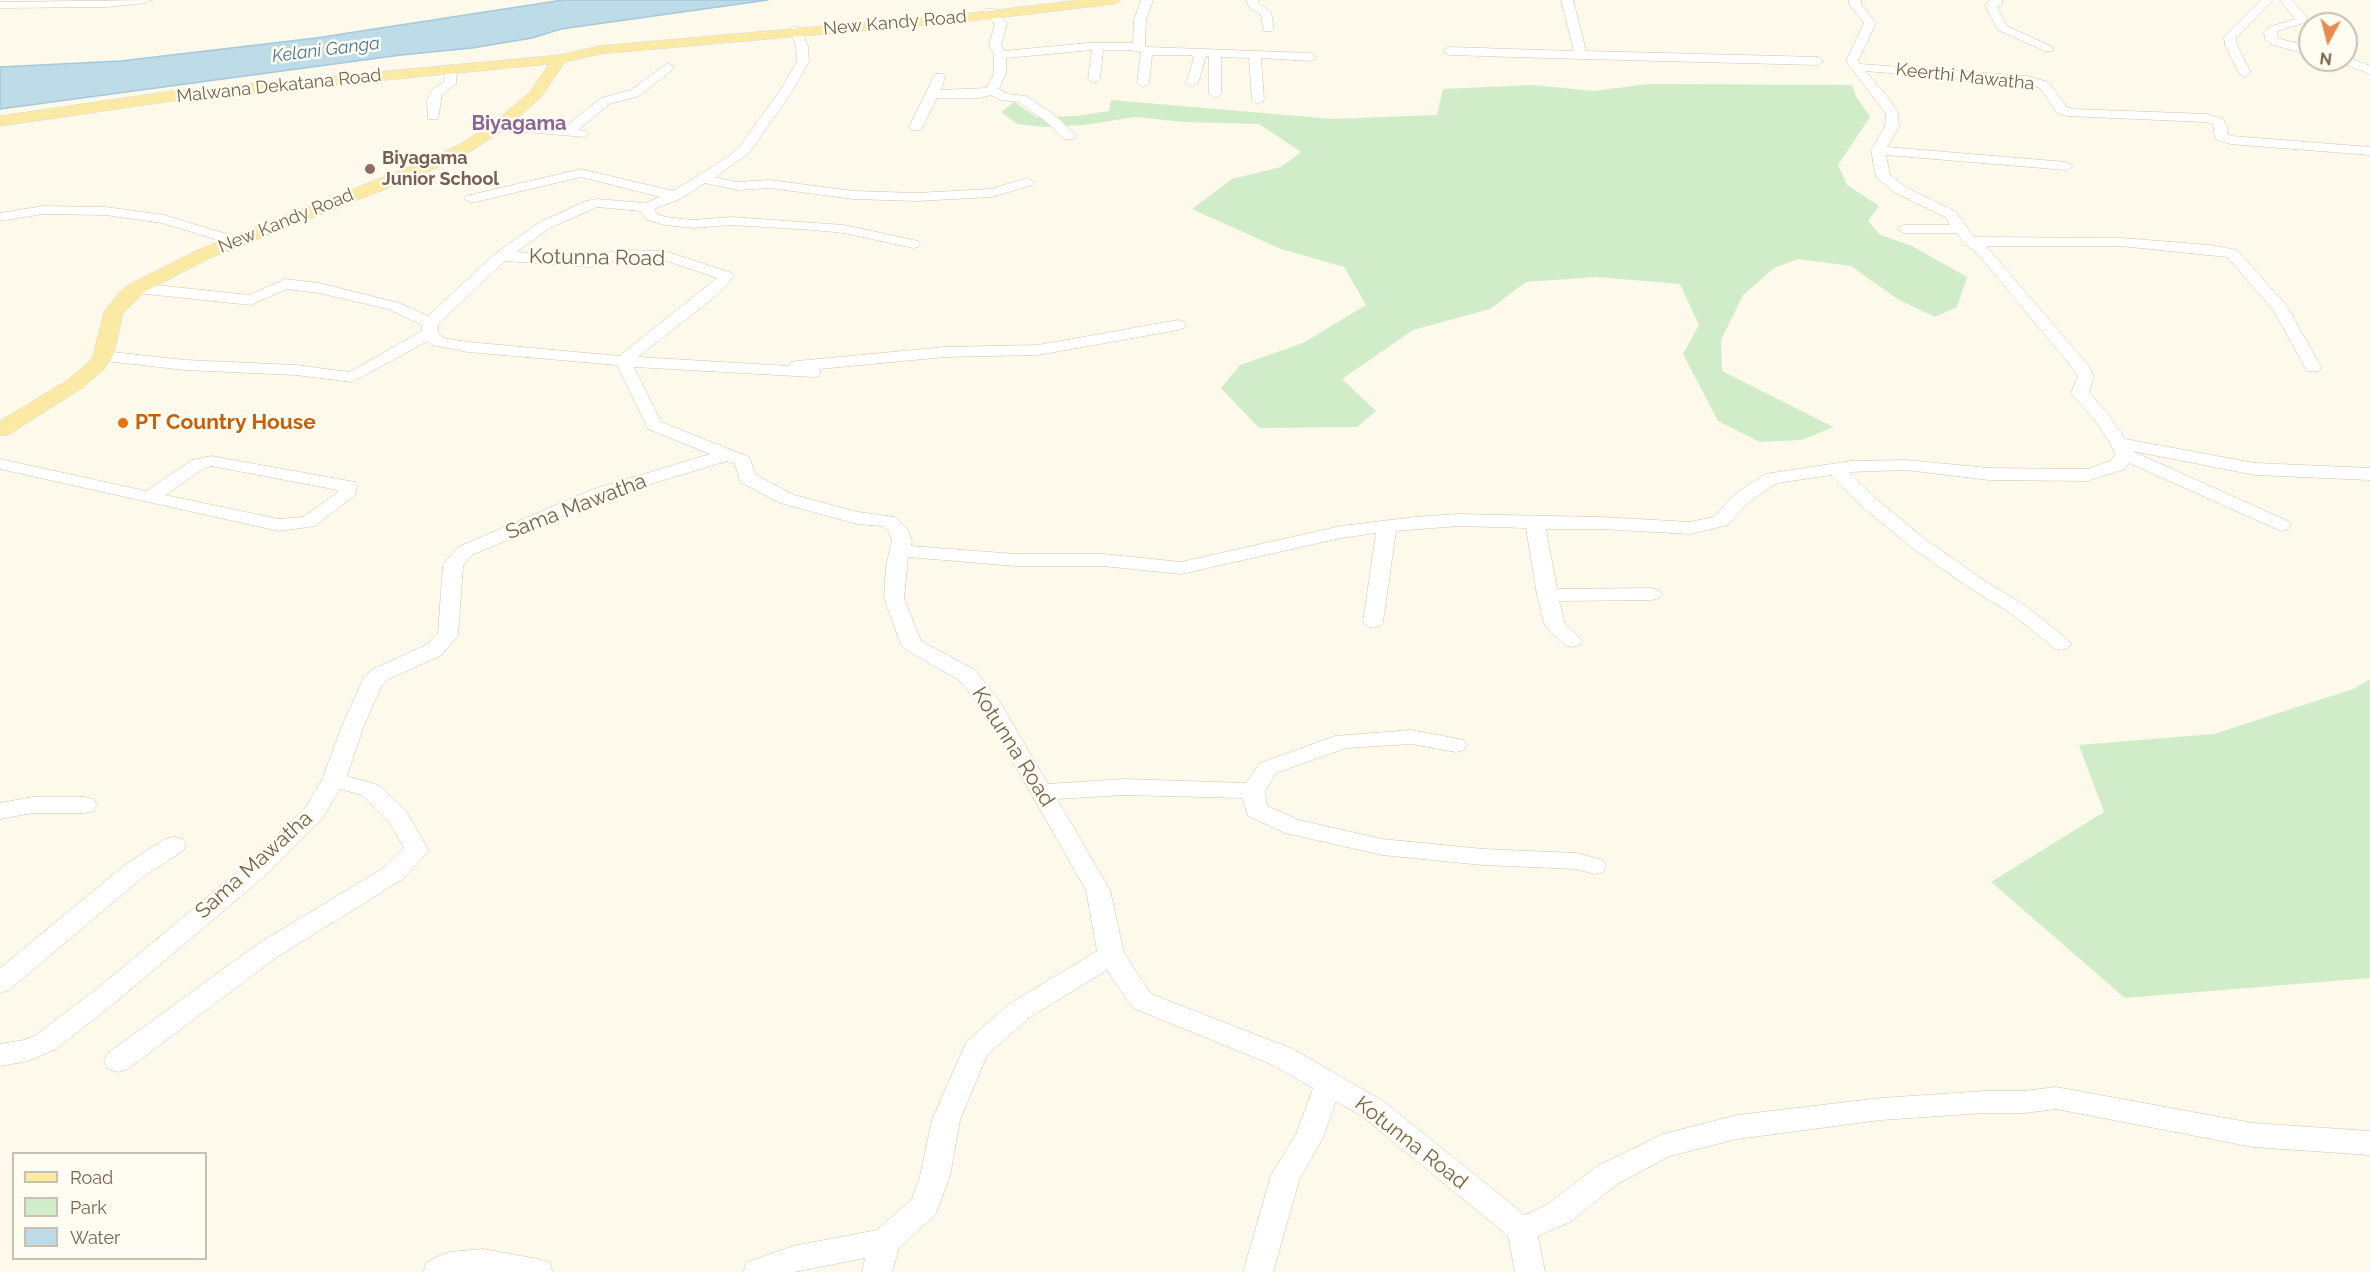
<!DOCTYPE html>
<html>
<head>
<meta charset="utf-8">
<style>
  body { margin:0 }
  #map { position:relative; width:2370px; height:1272px; overflow:hidden; background:#fdf9eb; font-family:Raleway,sans-serif }
  canvas { display:block }
  .legend { position:absolute; left:12px; top:1152px; width:195px; height:108px; box-sizing:border-box; background:#fffcf2; border:2px solid #cabfb0; margin:0; padding:8px 10px; list-style:none; font-size:18px; color:#7a644d }
  .legend li { display:flex; align-items:center; gap:12px; height:30px }
  .legend b { width:30px; border:2px solid #cabfb0 }
  .north { position:absolute; left:2298px; top:12px; width:60px; height:60px; box-sizing:border-box; background:#fffcf2; border:2px solid #cabfb0; border-radius:50%; rotate:187deg; font-size:16px; font-weight:700; line-height:24px; text-align:center; color:#7a644d }
  .north::after { content:''; display:block; margin:auto; width:21px; height:27px; background:#e88b50; clip-path:polygon(50% 0,100% 100%,50% 72%,0 100%) }
</style>
</head>
<body>
<div id="map">
<canvas width="2370" height="1272"></canvas>
<ul class="legend">
<li><b style="height:8px;background:#fbeaa4"></b>Road</li>
<li><b style="height:16px;background:#d1ecc8"></b>Park</li>
<li><b style="height:16px;background:#bedbe8"></b>Water</li>
</ul>
<div class="north">N</div>
</div>
<script>
const ctx = document.querySelector('canvas').getContext('2d');
ctx.lineJoin = 'round';
function paint(path, color) { ctx.fillStyle = color; ctx.fill(path, 'evenodd'); }
const toPath = rows => new Path2D(rows.map(r => 'M' + r).join(''));
function strokePath(path, color, width, dash) { ctx.strokeStyle = color; ctx.lineWidth = width; ctx.lineCap = dash ? 'butt' : 'round'; ctx.setLineDash(dash || []); ctx.stroke(path); }
function label(font, color, halo, rows, align = 'center') {
  ctx.font = font + ' Raleway,sans-serif'; ctx.lineWidth = 5; ctx.setLineDash([]); ctx.textBaseline = 'middle'; ctx.strokeStyle = halo; ctx.fillStyle = color; for (const [text, x, y, turn = 0] of rows) {
    ctx.save(); ctx.translate(x, y); ctx.rotate((+turn || 0) * Math.PI / 180); ctx.textAlign = isNaN(turn) ? turn : align; if (halo) ctx.strokeText(text, 0, 0); ctx.fillText(text, 0, 0); ctx.restore();
  }
}
const green = toPath([
  [1648,84,1852,85,1856,96,1870,117,1838,165,1847,185,1879,206,1868,221,1880,235,1912,246,1967,277,1957,307,1935,317,1899,300,1851,266,1798,259,1774,268,1743,295,1721,340,1722,371,1833,427,1802,440,1760,442,1718,421,1683,354,1699,325,1680,284,1596,277,1526,282,1490,309,1413,330,1342,379,1376,411,1357,427,1259,428,1221,388,1240,365,1303,343,1366,305,1344,267,1281,249,1192,209,1232,179,1281,167,1301,152,1259,124,1184,122,1136,117,1083,125,1044,127,1017,124,1001,112,1014,102,1037,117,1077,116,1109,111,1111,100,1333,119,1437,115,1443,89,1533,85,1594,91],
  [2370,679,2370,978,2125,998,1991,882,2104,812,2079,745,2214,734,2353,689]
]);
const water = toPath([
  [563,0,768,0,561,29,532,38,472,48,401,55,0,109,0,67,121,61,316,38,563,0]
]);
const minor = toPath([
  [152,0,146,3,107,7,0,8,0,2,152,0],
  [1141,0,1153,0,1146,20,1145,46,1148,47,1311,53,1317,57,1311,61,1261,58,1264,100,1258,104,1252,100,1249,58,1221,57,1221,94,1215,98,1209,94,1209,56,1206,56,1198,83,1192,87,1186,83,1194,57,1191,55,1152,55,1149,83,1143,87,1137,83,1141,53,1132,50,1103,50,1100,79,1094,83,1088,79,1092,50,1006,58,1006,73,999,89,1008,94,1026,96,1055,115,1074,133,1076,136,1074,139,1064,139,1045,121,1019,102,1001,100,991,95,979,98,937,98,921,130,911,130,909,127,935,74,943,74,945,77,941,90,987,88,994,73,994,55,989,45,995,24,984,11,986,9,994,9,1007,24,1001,45,1004,51,1088,43,1133,43,1134,20,1141,0],
  [1246,0,1258,0,1258,3,1271,12,1274,29,1272,31,1264,31,1261,15,1249,7,1246,0],
  [1561,0,1573,0,1586,51,1818,57,1824,61,1818,65,1581,59,1449,55,1443,51,1449,47,1574,51,1561,0],
  [1849,0,1861,0,1861,4,1876,23,1858,61,1860,64,2027,76,2048,82,2067,107,2073,109,2207,114,2223,119,2228,128,2227,134,2232,136,2370,147,2370,155,2230,144,2215,139,2213,124,2205,122,2067,116,2057,113,2040,88,2026,84,1865,71,1888,97,1898,114,1899,127,1887,147,2066,162,2073,166,2066,170,1886,155,1890,175,1904,186,1955,211,1974,237,2121,238,2210,245,2237,250,2287,306,2321,367,2319,371,2307,371,2274,311,2227,257,2121,246,1986,246,2088,365,2094,376,2089,392,2109,415,2125,439,2255,463,2370,468,2370,480,2255,475,2132,451,2288,521,2291,525,2288,529,2281,531,2129,463,2125,469,2087,481,1989,480,1906,470,1849,472,1874,497,1925,539,1982,579,2026,606,2068,640,2072,644,2068,648,2061,650,2054,648,2012,614,1968,587,1911,547,1860,505,1831,475,1777,483,1749,502,1728,525,1690,534,1601,529,1546,529,1557,589,1652,588,1659,590,1662,594,1659,598,1652,600,1559,601,1565,624,1583,641,1579,645,1572,647,1565,645,1545,626,1537,595,1526,528,1458,526,1396,531,1383,622,1380,626,1373,628,1366,626,1363,622,1376,533,1341,538,1181,574,1103,566,1016,566,908,557,904,598,921,641,975,670,1000,702,1048,784,1124,779,1246,783,1260,763,1335,736,1411,730,1464,740,1467,745,1464,750,1456,752,1411,744,1346,748,1276,773,1265,791,1267,806,1299,820,1382,839,1483,849,1576,853,1603,860,1606,866,1603,872,1594,874,1576,869,1483,865,1382,855,1285,833,1248,816,1242,798,1124,795,1057,799,1110,890,1124,953,1151,994,1293,1049,1383,1101,1525,1215,1548,1204,1597,1166,1663,1134,1737,1115,1881,1098,1985,1091,2024,1091,2056,1087,2253,1123,2370,1131,2370,1155,2253,1147,2056,1109,2024,1113,1985,1113,1881,1120,1737,1139,1670,1156,1617,1184,1570,1222,1538,1236,1545,1272,1515,1272,1508,1236,1363,1117,1336,1101,1323,1138,1300,1178,1273,1272,1243,1272,1271,1175,1296,1134,1313,1088,1273,1065,1133,1008,1107,970,1029,1018,987,1055,960,1120,950,1176,939,1206,935,1215,899,1248,892,1272,862,1272,865,1258,794,1272,743,1272,747,1262,793,1246,877,1230,912,1199,920,1176,932,1120,966,1042,1009,1004,1097,951,1086,890,980,705,959,680,905,649,901,645,884,598,886,566,892,541,889,532,882,526,857,524,780,503,740,482,735,464,727,461,605,498,472,555,463,566,458,635,442,655,389,679,382,685,363,728,347,776,378,785,406,811,429,850,403,879,277,957,128,1069,118,1072,108,1069,104,1061,108,1053,259,943,385,867,404,848,389,822,362,795,340,789,322,819,266,875,117,1001,56,1049,28,1061,0,1066,0,1044,24,1040,36,1035,99,987,248,863,305,808,322,780,341,728,364,677,373,669,426,645,438,634,443,565,458,547,591,490,710,454,648,429,617,365,468,352,432,345,428,341,352,382,296,375,185,370,97,360,95,356,97,352,103,351,185,360,296,365,349,372,422,331,422,325,388,309,319,293,287,289,251,305,137,293,132,291,129,288,132,285,137,283,249,295,285,279,319,283,399,303,428,316,496,253,540,222,586,201,597,199,645,203,660,197,581,177,471,203,464,199,466,196,581,169,673,191,728,157,739,147,777,95,797,62,796,46,789,29,795,26,801,29,808,46,809,62,789,96,749,153,715,177,737,182,770,180,853,191,916,193,991,189,1027,178,1034,182,1032,185,992,197,916,201,853,199,770,188,737,190,705,183,680,199,654,209,657,214,666,217,693,220,731,217,844,225,918,241,920,244,918,247,913,248,844,233,814,230,731,225,693,228,665,225,647,220,641,211,597,207,550,228,516,252,591,257,620,250,665,251,732,273,735,276,732,279,717,295,638,357,789,366,791,362,797,361,945,347,1038,345,1178,320,1184,322,1186,325,1184,328,1178,330,1038,355,945,357,819,369,821,372,819,376,813,377,634,367,661,422,749,457,756,475,794,495,858,512,895,517,908,530,912,541,911,546,1016,554,1103,554,1181,562,1341,526,1415,517,1458,514,1601,517,1690,522,1714,517,1735,494,1765,474,1851,461,1906,460,1989,468,2086,469,2111,461,2115,454,2110,443,2096,422,2071,393,2078,376,2075,371,1977,253,1965,244,1957,233,1904,233,1897,229,1904,225,1950,225,1945,217,1894,192,1876,177,1871,150,1885,127,1886,114,1846,61,1864,23,1849,4,1849,0],
  [620,260,664,260,717,278,619,356,468,342,443,338,438,332,438,324,505,261,591,267,620,260],
  [1990,0,2002,0,2002,4,1997,7,2007,26,2053,47,2053,51,2045,51,1998,30,1985,5,1990,0],
  [2261,0,2273,0,2236,38,2237,45,2251,73,2245,77,2239,73,2225,45,2224,37,2261,0],
  [2280,0,2292,0,2307,18,2304,23,2277,31,2277,38,2310,47,2310,55,2270,44,2265,39,2264,32,2269,27,2295,19,2280,0],
  [2346,56,2370,66,2370,74,2342,63,2340,60,2346,60,2346,56],
  [668,63,674,67,672,70,639,96,609,104,578,130,586,131,588,134,586,137,499,130,493,126,499,122,564,128,601,98,631,90,668,63],
  [451,65,457,69,456,84,442,94,438,119,428,119,427,100,433,89,444,82,445,69,451,65],
  [43,206,106,207,164,215,240,238,242,241,235,245,162,223,106,215,43,214,0,221,0,213,43,206],
  [211,456,355,482,357,486,355,495,315,526,279,531,0,469,0,459,146,491,192,460,211,456],
  [211,466,338,490,337,493,303,517,279,519,165,495,204,468,211,466],
  [33,797,85,797,93,799,97,805,93,811,85,813,33,813,0,819,0,803,33,797],
  [174,837,183,839,186,845,183,851,144,876,9,990,0,993,0,968,126,864,165,839,174,837],
  [483,1249,538,1259,549,1262,553,1272,423,1272,427,1262,439,1256,450,1252,483,1249]
]);
const major = toPath([
  [1080,0,1121,0,1114,4,971,21,599,54,565,62,540,98,504,130,471,151,421,175,210,258,144,292,123,313,113,356,103,370,82,388,8,435,0,436,0,421,68,380,89,362,93,356,104,312,119,293,130,284,198,250,409,167,459,145,492,124,530,92,549,64,172,101,0,126,0,116,172,91,560,55,599,46,971,13,1080,0]
]);
const markers = [
  [370,169,6,"#8d6e63"],
  [123,423,6,"#e8710a"]
];
const farStreetnames = [
  ["New Kandy Road",895,23,-5],
  ["Keerthi Mawatha",1965,77,6],
  ["Malwana Dekatana Road",279,86,-6],
  ["New Kandy Road",286,221,-22]
];
const farWaternames = [
  ["Kelani Ganga",326,50,-7]
];
const farEducationnames = [
  ["Biyagama",382,159],
  ["Junior School",382,180]
];
const farQuarternames = [
  ["Biyagama",519,124]
];
const streetNames = [
  ["Kotunna Road",597,258,1],
  ["Sama Mawatha",576,507,-21],
  ["Kotunna Road",1013,747,58],
  ["Sama Mawatha",254,865,-42],
  ["Kotunna Road",1411,1143,38]
];
const foodNames = [
  ["PT Country House",135,423]
];
paint(green, '#d1ecc8');
paint(water, '#bedbe8');
strokePath(water, '#a4c9da', 1.5);
strokePath(minor, '#d1c3af', 1);
strokePath(major, '#dcd7d1', 1);
paint(minor, '#fff');
paint(major, '#fbeaa4');
for (const [x, y, r, color] of markers) { const dot = new Path2D(); dot.arc(x, y, r, 0, 2 * Math.PI); ctx.fillStyle = color; ctx.fill(dot); strokePath(dot, '#fffcf2', 2); }
label('18px', '#7a644d', '#fffcf2', farStreetnames);
label('italic 18px', '#487b94', '#fffcf2', farWaternames);
label('bold 18px', '#785e54', '#fffcf2', farEducationnames, 'left');
label('bold 20px', '#8c6595', '#fffcf2', farQuarternames);
label('21px', '#7a644d', '#fffcf2', streetNames);
label('bold 21px', '#c56008', '#fffcf2', foodNames, 'left');
</script>
</body>
</html>
